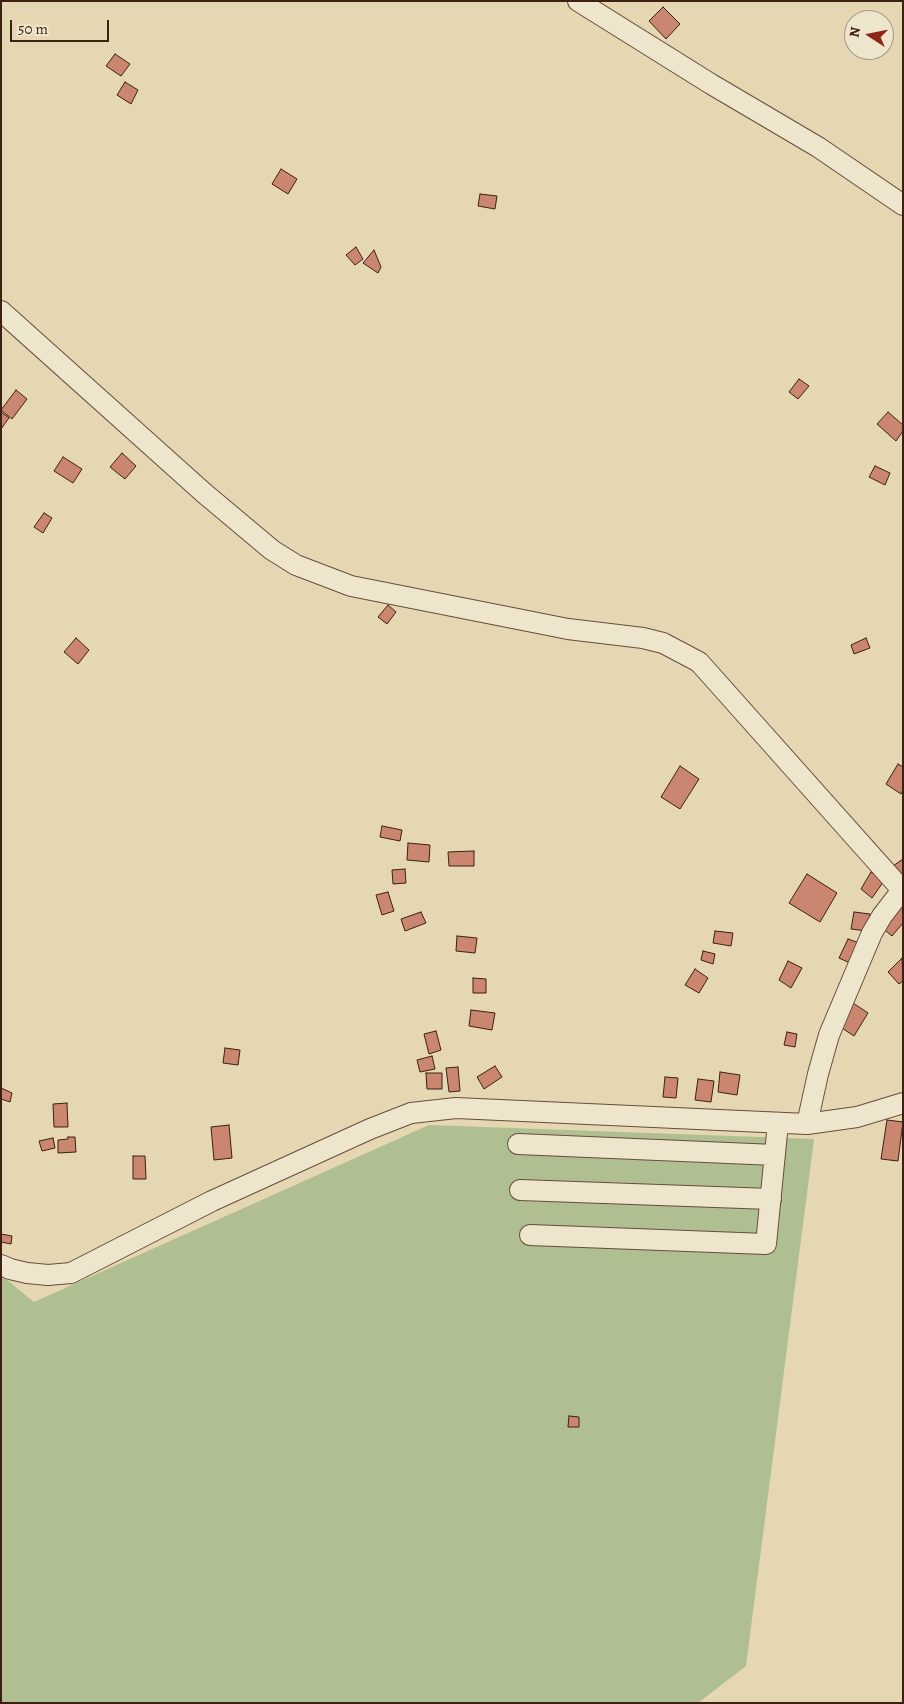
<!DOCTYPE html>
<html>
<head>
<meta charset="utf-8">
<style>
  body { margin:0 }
  #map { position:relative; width:904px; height:1704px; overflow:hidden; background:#e5d7b2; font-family:Alegreya,serif }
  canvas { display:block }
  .frame { position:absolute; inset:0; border:2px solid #3d1f14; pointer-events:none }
  .north { position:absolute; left:844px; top:10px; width:50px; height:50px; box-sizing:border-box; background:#eee5cd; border:1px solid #a79683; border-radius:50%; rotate:281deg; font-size:14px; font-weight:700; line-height:20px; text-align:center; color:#3d1f14 }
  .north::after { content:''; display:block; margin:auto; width:18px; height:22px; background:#8f2418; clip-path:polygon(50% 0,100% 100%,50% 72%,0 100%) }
  .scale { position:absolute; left:10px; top:20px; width:99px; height:22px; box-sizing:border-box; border:2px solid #3d1f14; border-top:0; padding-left:6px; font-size:15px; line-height:18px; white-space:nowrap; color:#3d1f14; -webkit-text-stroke:4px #eee5cd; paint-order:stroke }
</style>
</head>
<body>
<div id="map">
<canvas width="904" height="1704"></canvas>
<div class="frame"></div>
<div class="north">N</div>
<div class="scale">50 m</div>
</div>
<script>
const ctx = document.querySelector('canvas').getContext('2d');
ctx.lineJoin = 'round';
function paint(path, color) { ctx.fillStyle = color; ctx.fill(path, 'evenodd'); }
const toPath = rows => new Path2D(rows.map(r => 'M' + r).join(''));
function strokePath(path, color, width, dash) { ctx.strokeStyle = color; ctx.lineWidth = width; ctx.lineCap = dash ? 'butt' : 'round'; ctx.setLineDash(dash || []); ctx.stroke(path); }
const green = toPath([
  [429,1125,814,1139,746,1666,698,1703,1,1703,1,1275,34,1302]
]);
const building = toPath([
  [663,7,680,24,666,39,649,21,663,7],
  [115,54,130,64,121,76,106,66,115,54],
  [125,82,138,90,131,104,117,95,125,82],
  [281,169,297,179,288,194,272,184,281,169],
  [480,194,497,196,495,209,478,206,480,194],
  [356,247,363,259,355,265,346,255,356,247],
  [374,250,381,267,378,273,363,263,374,250],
  [799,379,809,386,798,399,789,392,799,379],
  [16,390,27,399,12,419,1,410,16,390],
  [1,412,9,418,1,429,1,412],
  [888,412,903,425,903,431,896,441,877,424,888,412],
  [122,453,136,466,125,479,110,467,122,453],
  [63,457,82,469,73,483,54,471,63,457],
  [875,466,890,473,885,485,869,477,875,466],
  [44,513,52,518,43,533,34,527,44,513],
  [388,605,396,612,387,624,378,617,388,605],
  [76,638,89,650,78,664,64,652,76,638],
  [866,638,870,648,854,654,851,645,866,638],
  [898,764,903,767,903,790,901,794,886,784,898,764],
  [680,766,699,779,680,809,661,797,680,766],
  [382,826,402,830,400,841,380,837,382,826],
  [408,843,430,845,429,862,407,860,408,843],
  [474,851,474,866,449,866,448,852,474,851],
  [903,859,903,877,893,866,903,859],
  [405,869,406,883,393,884,392,870,405,869],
  [871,872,884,881,872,898,861,889,871,872],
  [807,874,837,893,820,922,789,903,807,874],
  [388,892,394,911,382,915,376,895,388,892],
  [898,904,903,908,903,923,892,936,880,926,898,904],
  [421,912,426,923,405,931,401,919,421,912],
  [854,912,870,914,867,931,851,929,854,912],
  [715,931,733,933,731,946,713,943,715,931],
  [457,936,477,938,475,953,456,951,457,936],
  [848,939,862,944,852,964,839,958,848,939],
  [703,951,715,954,713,964,701,960,703,951],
  [902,958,903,981,899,984,888,972,902,958],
  [788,961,802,968,791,988,779,980,788,961],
  [695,969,708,978,699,993,685,985,695,969],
  [473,978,486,979,486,993,473,993,473,978],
  [850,1001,868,1013,854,1036,836,1024,850,1001],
  [471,1010,495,1013,492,1030,469,1026,471,1010],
  [436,1031,441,1050,429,1054,424,1034,436,1031],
  [787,1032,797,1034,795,1047,784,1045,787,1032],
  [225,1048,240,1050,238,1065,223,1063,225,1048],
  [432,1056,435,1069,420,1072,417,1060,432,1056],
  [495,1066,502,1077,484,1089,477,1077,495,1066],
  [458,1067,460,1091,449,1092,446,1068,458,1067],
  [720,1072,740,1075,737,1095,718,1092,720,1072],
  [426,1073,442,1073,442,1089,427,1089,426,1073],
  [665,1077,678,1078,676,1098,663,1097,665,1077],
  [698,1079,714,1081,711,1102,695,1100,698,1079],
  [1,1088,12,1093,10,1102,1,1099,1,1088],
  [67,1103,68,1127,54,1127,53,1104,67,1103],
  [887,1120,903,1122,898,1161,881,1159,887,1120],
  [229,1125,232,1158,214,1160,211,1127,229,1125],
  [68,1137,75,1137,76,1152,58,1153,58,1140,68,1139,68,1137],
  [53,1138,55,1148,42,1151,39,1141,53,1138],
  [133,1156,145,1156,146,1179,133,1179,133,1156],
  [1,1234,12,1236,11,1244,1,1242,1,1234],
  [569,1416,579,1417,579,1427,568,1427,569,1416]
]);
const minor = toPath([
  [578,1,711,84,818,147,903,205],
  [1,311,204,493,272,550,296,565,351,586,568,629,643,638,663,643,699,662,903,891],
  [807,1124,818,1074,829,1035,872,933,882,916,902,890],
  [518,1144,775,1155],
  [520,1190,771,1199],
  [530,1235,766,1244,778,1123],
  [1,1265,10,1269,27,1273,48,1275,71,1273,212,1201,370,1129,411,1113,456,1108,807,1124,857,1117,903,1103]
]);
paint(green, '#afbf91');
paint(building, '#ca866f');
strokePath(building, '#3d1f14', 1);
strokePath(minor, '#674d3c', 22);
strokePath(minor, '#eee5cd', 20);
</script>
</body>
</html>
